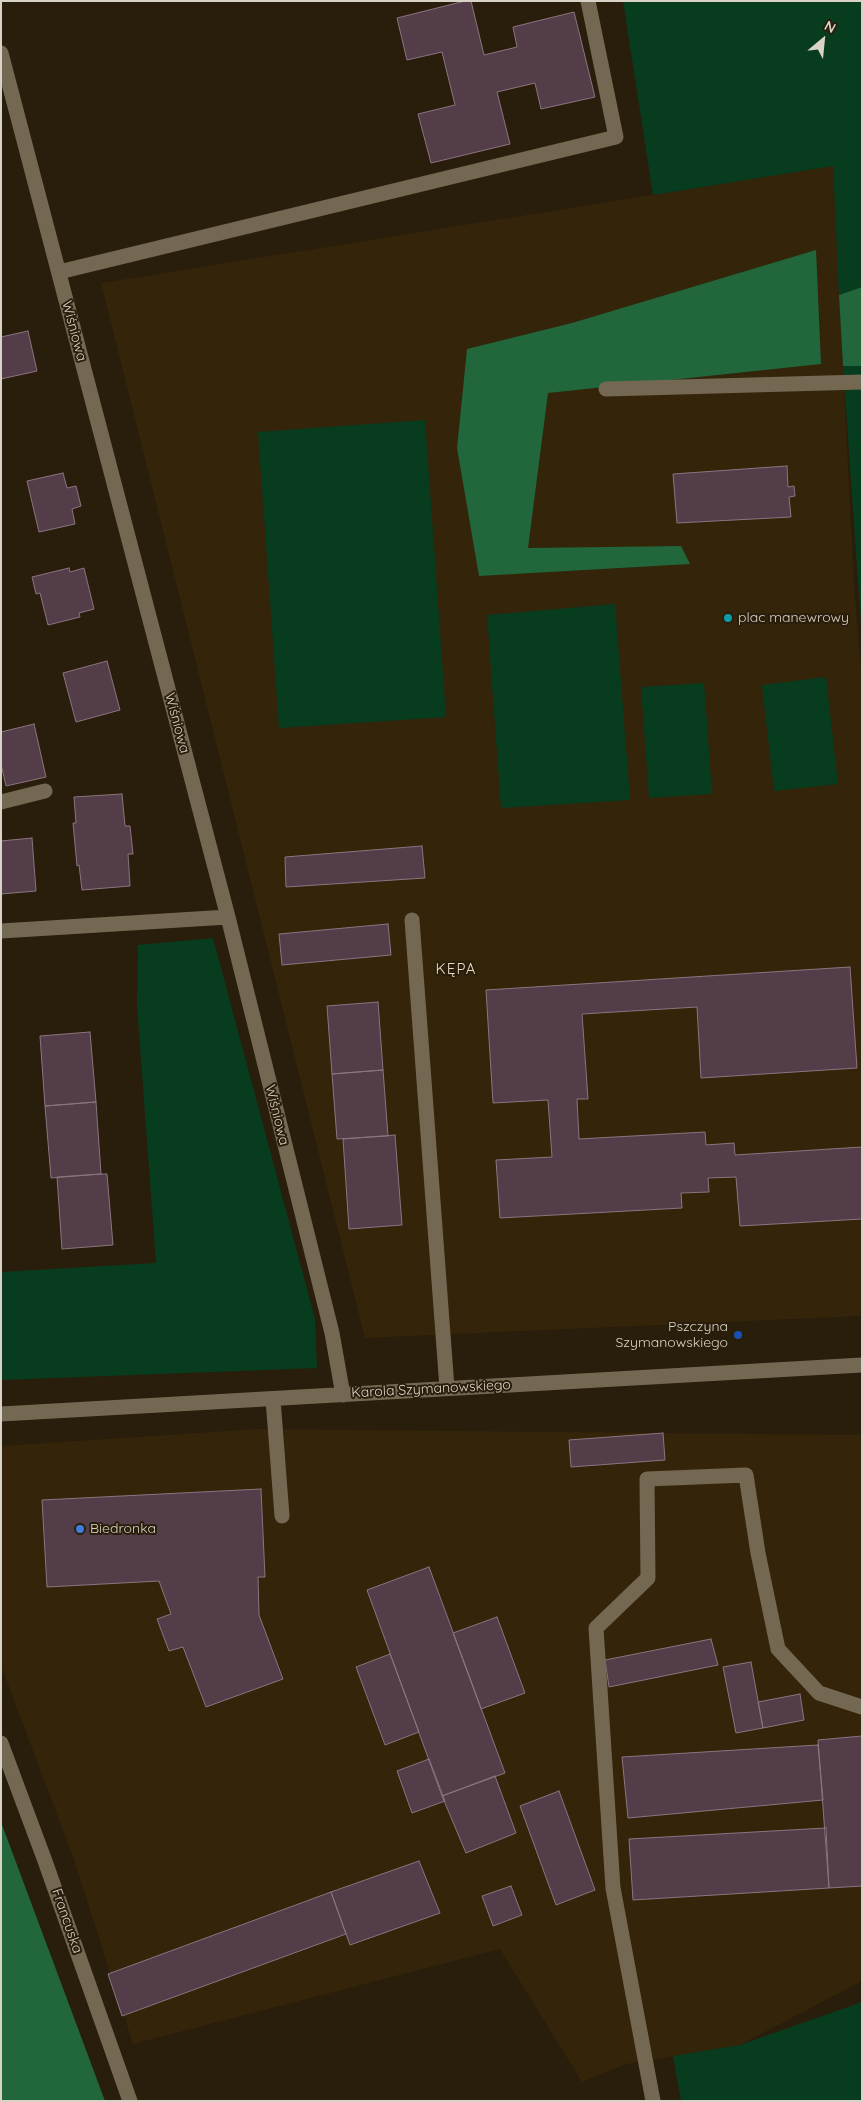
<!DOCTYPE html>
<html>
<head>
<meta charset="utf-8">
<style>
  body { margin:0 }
  #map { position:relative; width:863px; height:2102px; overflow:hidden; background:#291e0b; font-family:Quicksand,sans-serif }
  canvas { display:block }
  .frame { position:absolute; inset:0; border:2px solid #d9d2c6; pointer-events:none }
  .north { position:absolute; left:798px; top:15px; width:50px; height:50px; -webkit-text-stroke:4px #291e0b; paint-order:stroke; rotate:28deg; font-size:14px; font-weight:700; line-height:20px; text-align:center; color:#d9d2c6 }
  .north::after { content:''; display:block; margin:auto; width:18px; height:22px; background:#d9d2c6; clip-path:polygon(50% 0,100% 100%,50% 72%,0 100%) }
</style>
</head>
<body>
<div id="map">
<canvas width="863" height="2102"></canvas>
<div class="frame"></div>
<div class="north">N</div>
</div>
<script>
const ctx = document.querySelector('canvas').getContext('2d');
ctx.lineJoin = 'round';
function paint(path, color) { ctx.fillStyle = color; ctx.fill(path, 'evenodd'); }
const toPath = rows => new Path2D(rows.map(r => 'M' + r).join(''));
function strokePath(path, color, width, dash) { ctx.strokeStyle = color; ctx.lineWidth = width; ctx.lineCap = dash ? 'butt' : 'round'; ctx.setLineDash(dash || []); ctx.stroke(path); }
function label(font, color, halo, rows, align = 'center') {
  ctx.font = font + ' Quicksand,sans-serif'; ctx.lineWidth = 4; ctx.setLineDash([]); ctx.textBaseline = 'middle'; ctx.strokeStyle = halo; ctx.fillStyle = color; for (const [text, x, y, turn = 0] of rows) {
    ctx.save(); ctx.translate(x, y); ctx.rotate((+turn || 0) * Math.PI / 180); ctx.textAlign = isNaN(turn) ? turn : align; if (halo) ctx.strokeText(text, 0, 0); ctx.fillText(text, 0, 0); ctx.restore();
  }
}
const built = toPath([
  [833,166,854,584,862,681,862,1316,365,1338,101,283],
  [257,1429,862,1435,862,1981,740,2045,627,2064,582,2082,500,1949,133,2044,73,1857,1,1666,1,1446]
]);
const green = toPath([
  [623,1,862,1,862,287,839,295,833,166,653,195],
  [843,366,862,366,862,638],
  [425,420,446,717,279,728,258,432],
  [615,604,630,800,501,808,487,615],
  [826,677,838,784,774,791,762,685],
  [704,683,712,794,649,798,641,687],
  [213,938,315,1319,317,1368,1,1380,1,1272,156,1263,137,1005,138,945],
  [862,2002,862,2101,681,2101,673,2056,740,2045]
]);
const forest = toPath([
  [816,250,821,364,548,393,528,548,681,546,690,564,479,576,457,448,467,349,572,323],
  [862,287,862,366,843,366,839,295],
  [1,1822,105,2101,1,2101]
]);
const building = toPath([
  [465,1,471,1,484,55,517,47,513,27,574,12,595,97,541,109,535,83,497,92,510,144,431,163,418,114,455,105,442,52,407,60,397,18,465,1],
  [28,331,37,371,1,379,1,337,28,331],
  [787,466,788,487,794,486,795,496,789,497,791,517,677,523,673,474,787,466],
  [63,473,67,488,76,486,81,506,72,509,75,524,39,532,27,481,63,473],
  [69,568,70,572,84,568,94,609,79,613,80,617,48,625,40,593,36,594,32,577,69,568],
  [107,661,120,710,76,722,63,673,107,661],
  [34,724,46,777,6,786,1,764,1,732,34,724],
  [122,794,125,826,130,826,133,854,128,854,130,886,82,890,79,865,77,866,73,823,76,823,74,797,122,794],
  [32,838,36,891,1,894,1,841,32,838],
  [422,846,425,878,286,887,285,857,422,846],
  [388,924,391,955,282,965,279,934,388,924],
  [850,967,857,1068,701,1078,697,1007,582,1014,588,1099,577,1099,579,1139,705,1132,706,1145,734,1143,735,1155,862,1147,862,1219,740,1226,736,1177,708,1178,709,1192,681,1193,682,1208,500,1218,496,1160,552,1157,548,1100,493,1103,486,990,850,967],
  [378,1002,383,1070,332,1074,327,1006,378,1002],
  [90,1032,96,1102,45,1106,40,1036,90,1032],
  [383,1070,388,1136,337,1139,332,1074,383,1070],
  [96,1102,101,1174,51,1178,45,1106,96,1102],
  [395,1135,402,1225,349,1229,343,1139,395,1135],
  [101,1174,107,1174,113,1245,62,1249,57,1177,101,1174],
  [663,1433,665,1460,571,1467,569,1440,663,1433],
  [261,1489,265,1577,258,1577,259,1615,283,1679,206,1707,183,1647,169,1651,157,1619,171,1614,159,1581,47,1587,42,1500,261,1489],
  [429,1567,505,1773,442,1796,367,1590,429,1567],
  [497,1617,525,1693,481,1709,453,1633,497,1617],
  [711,1639,718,1665,609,1687,605,1660,711,1639],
  [390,1654,419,1732,385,1745,356,1667,390,1654],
  [751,1662,763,1728,736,1733,723,1667,751,1662],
  [800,1694,804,1720,763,1728,758,1702,800,1694],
  [862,1736,862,1886,829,1888,818,1740,862,1736],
  [818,1745,823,1800,628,1818,622,1757,818,1745],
  [429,1759,445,1801,412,1813,397,1771,429,1759],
  [495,1776,516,1833,466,1853,442,1796,495,1776],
  [559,1791,595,1890,556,1905,520,1806,559,1791],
  [826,1828,829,1888,633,1900,629,1839,826,1828],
  [419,1861,440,1913,350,1945,331,1892,419,1861],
  [511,1886,522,1915,493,1926,482,1896,511,1886],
  [331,1892,346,1934,122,2016,108,1974,331,1892]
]);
const minor = toPath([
  [1,53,228,917,332,1333,343,1395],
  [59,272,616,137,588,1],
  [606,389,862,382],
  [1,802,45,791],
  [412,920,447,1388],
  [1,931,228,917],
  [273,1399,282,1516],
  [1,1414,862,1365],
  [1,1743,45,1861,130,2101],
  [653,2101,613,1888,596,1628,648,1578,647,1479,746,1475,758,1553,778,1649,819,1693,862,1707]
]);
const markers = [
  [728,618,5,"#0f9aa8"],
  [738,1335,5,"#1a4fb4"],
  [80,1529,5,"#3f7fe0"]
];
const streetNames = [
  ["Wiśniowa",74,331,75],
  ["Wiśniowa",177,723,75],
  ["Wiśniowa",277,1115,76],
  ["Karola Szymanowskiego",431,1389,-3],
  ["Francuska",67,1921,71]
];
const poiNames = [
  ["plac manewrowy",738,618],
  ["Pszczyna",728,1327,"right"],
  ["Szymanowskiego",728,1343,"right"],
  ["Biedronka",90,1529]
];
const neighbourhoodNames = [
  ["KĘPA",456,969]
];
paint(built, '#33240a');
paint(green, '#083c1f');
paint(forest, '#22663c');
paint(building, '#523d48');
strokePath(building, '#8c7480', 1);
strokePath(minor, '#756853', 15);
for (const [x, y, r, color] of markers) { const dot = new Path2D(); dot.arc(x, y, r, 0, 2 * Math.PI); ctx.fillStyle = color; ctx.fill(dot); strokePath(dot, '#291e0b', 2); }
label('14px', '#d9d2c6', '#291e0b', streetNames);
label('14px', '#d9d2c6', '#291e0b', poiNames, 'left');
ctx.letterSpacing = '1px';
label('15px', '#eadcc4', '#291e0b', neighbourhoodNames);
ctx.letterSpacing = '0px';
</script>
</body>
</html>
